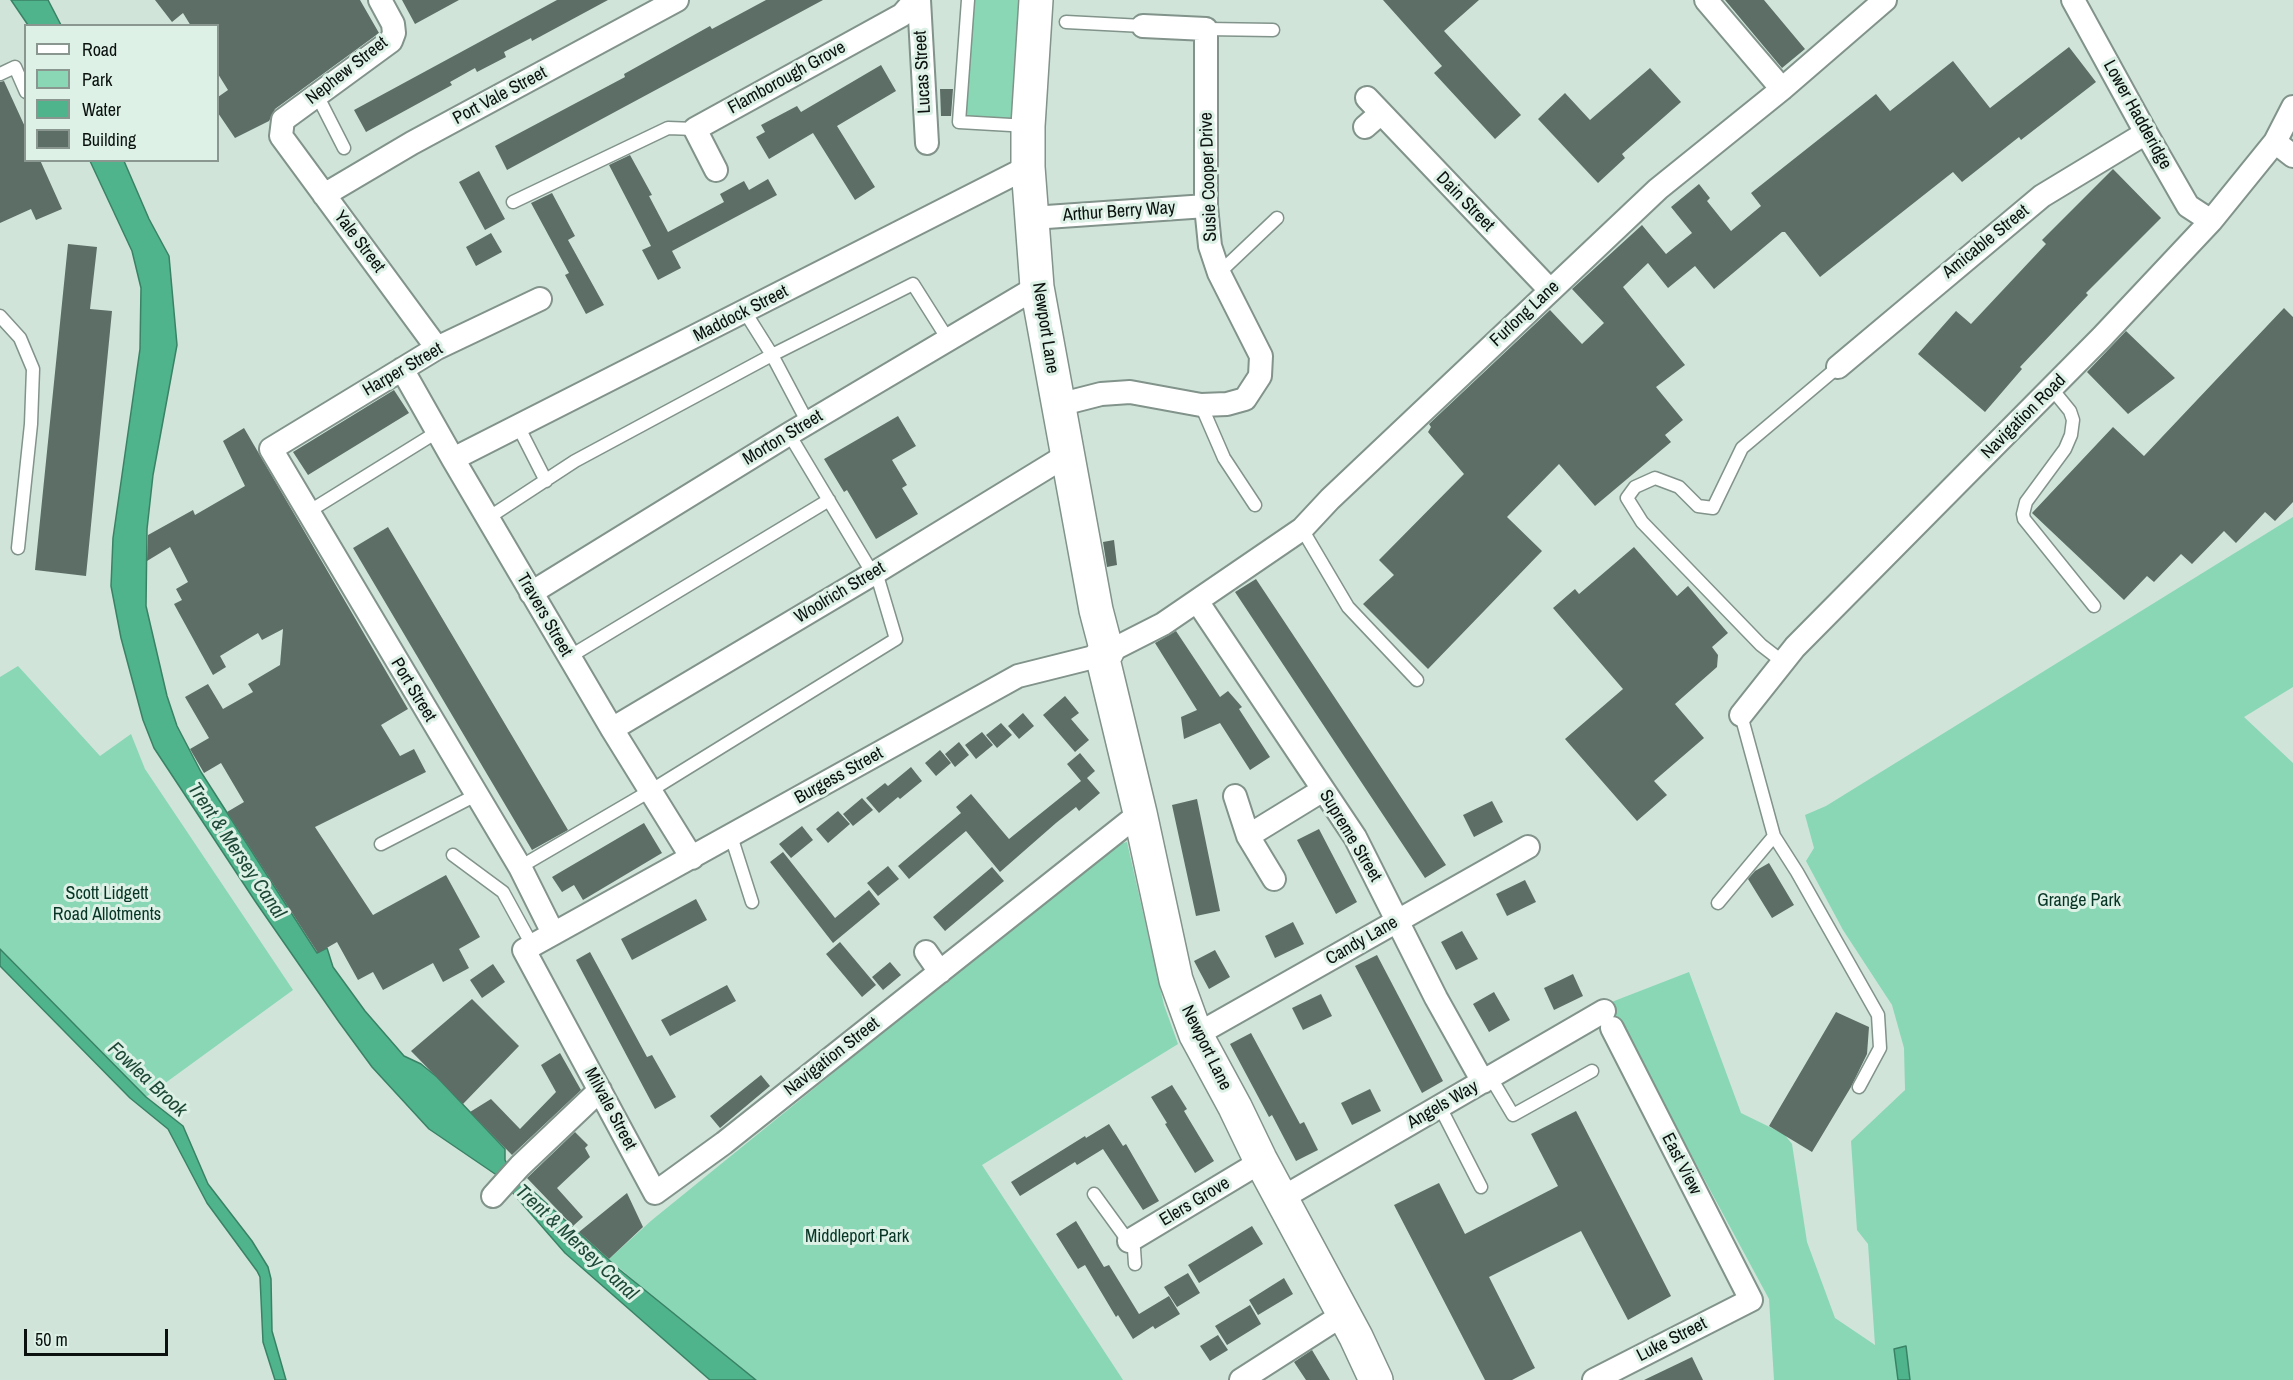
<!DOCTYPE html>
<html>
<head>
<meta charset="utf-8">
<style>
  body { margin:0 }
  #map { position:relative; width:2293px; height:1380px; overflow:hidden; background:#d0e4da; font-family:"Archivo Narrow",sans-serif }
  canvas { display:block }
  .legend { position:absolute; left:24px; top:24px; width:195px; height:138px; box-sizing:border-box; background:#ddf1e7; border:2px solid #899790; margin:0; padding:8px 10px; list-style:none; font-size:18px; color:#0a110e }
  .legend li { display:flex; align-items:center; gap:12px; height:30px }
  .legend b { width:30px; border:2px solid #899790 }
  .scale { position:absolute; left:24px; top:1329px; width:144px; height:27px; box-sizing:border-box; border:3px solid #0a110e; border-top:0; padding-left:8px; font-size:18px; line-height:21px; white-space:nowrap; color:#0a110e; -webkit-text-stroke:4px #ddf1e7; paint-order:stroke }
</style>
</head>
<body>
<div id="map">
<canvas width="2293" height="1380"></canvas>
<ul class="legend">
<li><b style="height:8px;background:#fff"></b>Road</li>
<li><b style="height:16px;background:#89d7b5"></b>Park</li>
<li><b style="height:16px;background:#4fb38c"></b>Water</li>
<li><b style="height:16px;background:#5d6e66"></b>Building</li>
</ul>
<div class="scale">50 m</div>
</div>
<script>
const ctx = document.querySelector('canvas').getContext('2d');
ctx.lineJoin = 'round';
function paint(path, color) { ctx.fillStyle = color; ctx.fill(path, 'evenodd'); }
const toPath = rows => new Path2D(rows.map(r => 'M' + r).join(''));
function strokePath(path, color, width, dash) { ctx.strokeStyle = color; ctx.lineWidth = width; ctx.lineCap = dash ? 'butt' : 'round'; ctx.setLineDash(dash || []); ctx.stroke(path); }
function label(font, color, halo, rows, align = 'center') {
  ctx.font = font + ' "Archivo Narrow",sans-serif'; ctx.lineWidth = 6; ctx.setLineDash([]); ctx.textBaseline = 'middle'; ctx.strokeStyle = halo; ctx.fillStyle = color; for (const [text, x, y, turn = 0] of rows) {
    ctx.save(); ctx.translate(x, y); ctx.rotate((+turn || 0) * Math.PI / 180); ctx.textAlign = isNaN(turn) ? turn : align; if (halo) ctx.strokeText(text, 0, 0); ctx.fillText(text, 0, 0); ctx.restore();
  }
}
const green = toPath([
  [971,0,1019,0,1011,121,962,118],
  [2293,517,2293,687,2244,717,2293,763,2293,1380,1774,1380,1769,1299,1609,1003,1689,972,1741,1113,1784,1134,1792,1144,1807,1242,1835,1318,1875,1345,1868,1244,1857,1230,1851,1141,1905,1090,1904,1048,1892,1005,1843,930,1806,861,1814,848,1805,815,1826,806],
  [18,666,100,756,131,734,145,769,293,990,146,1097,0,949,0,677],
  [1127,842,1164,1005,1178,1044,982,1165,1123,1380,756,1380,673,1314,609,1259,652,1220,1114,845]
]);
const water = toPath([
  [11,0,48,0,61,25,28,25,11,0],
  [90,161,124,161,149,219,169,256,177,345,153,475,147,529,146,606,167,696,177,726,201,772,317,953,327,948,333,967,365,1011,404,1056,421,1064,437,1077,505,1149,505,1160,514,1176,534,1192,620,1270,756,1380,710,1380,565,1253,498,1176,429,1129,372,1067,339,1022,255,901,154,748,143,720,121,638,111,586,113,538,140,349,141,288,132,251,90,161],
  [0,949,146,1097,183,1126,208,1184,252,1241,268,1267,271,1279,272,1331,286,1380,275,1380,263,1342,260,1277,257,1271,207,1203,168,1129,130,1098,0,966,0,949],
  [1906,1346,1910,1380,1898,1380,1894,1349,1906,1346]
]);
const building = toPath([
  [155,0,360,0,379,33,275,109,269,121,235,138,218,113,218,97,228,90,218,74,218,26,191,26,183,13,172,22],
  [402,0,459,0,415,24],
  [557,0,608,0,532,41,531,38,504,52,506,57,477,72,475,68,450,82,452,85,366,132,354,110],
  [766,0,823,0,507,170,495,146,625,77,624,74,710,26,712,29],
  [1383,0,1479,0,1444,31,1521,115,1495,139,1434,73,1442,66],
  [1725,0,1764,0,1805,49,1782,68],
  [2069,47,2096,82,2021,140,2019,137,1962,182,1953,172,1820,277,1785,232,1782,232,1714,289,1695,266,1668,288,1648,263,1623,287,1685,365,1656,387,1683,420,1665,435,1671,442,1595,506,1559,464,1507,517,1542,551,1428,669,1363,604,1394,575,1379,560,1464,474,1428,432,1431,427,1429,424,1550,310,1582,344,1604,323,1572,289,1642,225,1666,254,1692,233,1671,207,1699,184,1710,198,1707,201,1731,231,1761,206,1751,193,1876,94,1890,111,1953,61,1990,108],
  [881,65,896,91,837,126,875,187,855,200,813,133,769,159,756,137,765,132,761,125,797,106,801,112],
  [1650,68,1681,102,1622,154,1625,158,1598,183,1538,119,1565,93,1590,120],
  [4,81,26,129,26,160,40,160,62,209,36,220,31,209,0,223,0,82],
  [940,89,953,89,951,116,941,116],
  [630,155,652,195,649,196,668,232,724,202,720,194,744,181,749,190,768,179,777,195,672,251,681,268,658,280,642,250,651,246,609,165],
  [2113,169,2161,218,2086,293,2088,295,2020,367,2022,369,1985,412,1918,354,1956,311,1971,324,2046,244,2042,240],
  [479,171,505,219,485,230,459,182],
  [552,193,575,236,568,240,604,305,586,314,565,275,569,273,531,203],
  [491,233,502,252,476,266,466,247],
  [68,244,97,247,90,309,112,311,86,576,35,570],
  [2284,308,2293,317,2293,502,2275,521,2265,512,2236,543,2224,531,2192,564,2181,554,2154,582,2147,576,2124,600,2032,513,2113,427,2144,456],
  [2126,331,2175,378,2128,414,2087,372],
  [394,390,409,413,308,475,293,452],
  [898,416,916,446,892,460,907,485,902,488,918,514,876,539,847,490,844,492,824,459],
  [244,428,408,709,381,725,400,756,414,749,426,772,315,827,373,915,446,875,480,937,459,949,469,968,443,982,433,963,383,990,373,972,358,980,337,942,318,953,227,812,244,802,221,763,204,773,190,749,209,738,185,697,208,684,223,709,253,692,248,684,280,665,283,629,262,640,258,633,220,656,226,667,213,675,174,604,182,600,176,589,188,582,170,547,147,561,148,535,193,510,195,515,245,486,223,441],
  [388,527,568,830,532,850,353,548],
  [1114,540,1117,565,1107,567,1103,542],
  [1634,547,1677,596,1688,586,1728,633,1712,647,1718,655,1717,667,1675,704,1704,738,1654,781,1667,795,1637,821,1565,739,1623,689,1553,608,1575,589,1579,594],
  [1256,579,1446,865,1425,878,1235,592],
  [1176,631,1220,697,1228,691,1242,707,1239,709,1270,757,1250,770,1220,723,1184,739,1181,717,1197,710,1155,643],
  [1065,696,1079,713,1071,719,1089,740,1075,752,1043,715],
  [1023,713,1034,726,1019,739,1008,726],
  [1001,723,1012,735,997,748,986,735],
  [982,732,993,745,976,759,965,745],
  [959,742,969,755,955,767,945,754],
  [940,750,951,763,936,776,925,763],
  [1080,753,1095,771,1087,778,1100,793,1079,811,1076,807,1056,823,1000,872,966,831,909,879,898,866,961,813,956,807,971,794,1009,839,1081,781,1067,764],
  [911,767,922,781,900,799,898,797,879,813,866,798,885,783,888,786],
  [862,798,873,810,853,826,843,814],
  [1197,799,1220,911,1196,916,1172,805],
  [1492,801,1503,822,1474,837,1463,815],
  [838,811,850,824,828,843,816,829],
  [644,823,662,853,583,900,574,885,562,892,552,877],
  [802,826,813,840,791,858,779,844],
  [1319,829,1357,902,1336,914,1297,840],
  [783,852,835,918,869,890,880,904,833,943,770,862],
  [1769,863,1794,905,1772,918,1748,879,1755,871],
  [888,866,899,879,878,896,867,883],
  [992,867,1004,881,945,931,933,917],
  [1525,880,1536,902,1507,916,1496,894],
  [696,899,707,920,632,960,621,939],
  [1293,922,1304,944,1275,958,1265,936],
  [1462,931,1478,959,1456,970,1441,942],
  [840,942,876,985,862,997,826,954],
  [1215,950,1230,977,1209,989,1194,961],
  [590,952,647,1057,652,1055,676,1097,655,1109,576,960],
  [1377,955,1443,1081,1422,1093,1355,966],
  [890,962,901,975,883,990,872,977],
  [493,964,505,982,482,998,470,980],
  [1573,974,1583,996,1554,1010,1544,988],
  [727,985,736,1001,670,1036,661,1020],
  [1494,992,1510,1020,1489,1032,1473,1004],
  [1321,994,1332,1016,1303,1030,1292,1008],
  [472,999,519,1046,463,1104,411,1051],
  [1836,1012,1869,1027,1867,1054,1851,1087,1812,1152,1769,1126],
  [1251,1033,1300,1124,1304,1122,1318,1150,1296,1161,1272,1115,1269,1117,1230,1044],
  [560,1053,581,1090,512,1155,470,1112,491,1099,520,1129,556,1092,541,1065],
  [761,1075,770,1086,720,1128,710,1116],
  [1172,1085,1187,1109,1184,1111,1214,1161,1195,1173,1165,1124,1167,1123,1151,1097],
  [1370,1089,1381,1111,1352,1125,1341,1103],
  [1576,1111,1671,1296,1628,1320,1581,1231,1489,1277,1535,1368,1512,1380,1485,1380,1394,1205,1439,1183,1465,1234,1558,1186,1531,1134],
  [1109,1124,1123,1146,1126,1144,1159,1201,1143,1210,1103,1149,1077,1165,1075,1162,1020,1196,1011,1182,1085,1136,1086,1138],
  [575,1132,588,1145,585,1148,590,1157,557,1188,583,1217,573,1226,527,1178],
  [627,1193,643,1227,609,1259,579,1232],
  [1076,1221,1104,1267,1109,1265,1139,1314,1169,1296,1180,1314,1155,1329,1153,1326,1133,1339,1118,1315,1116,1317,1085,1265,1078,1269,1056,1234],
  [1252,1226,1263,1244,1199,1283,1188,1265],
  [1188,1273,1200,1293,1177,1307,1164,1287],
  [1284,1278,1293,1294,1258,1315,1249,1300],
  [1250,1305,1261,1324,1227,1345,1215,1326],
  [1218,1335,1228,1350,1210,1361,1200,1346],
  [1312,1350,1330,1380,1306,1380,1294,1362],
  [1692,1357,1703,1380,1644,1380]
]);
const lane = toPath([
  [968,0,959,122,1028,126],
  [1066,22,1143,26],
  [1206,29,1273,30],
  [0,74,15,67,26,92],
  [317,95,344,148],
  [513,202,668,128,695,129],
  [1219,273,1277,218],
  [745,312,772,355,808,423],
  [0,316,20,338,33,369,31,424,18,548],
  [2052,389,2070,411,2073,420,2071,435,2065,449,2026,502,2023,514,2024,519,2094,606],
  [1201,405,1224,458,1255,505],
  [518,426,546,481],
  [789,434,873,574],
  [308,512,437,432],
  [488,518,575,461,772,355,913,284,949,341],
  [1302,529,1348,607,1417,680],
  [569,657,829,500],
  [1783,662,1761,645,1642,522,1627,498,1635,487,1655,478,1679,487,1698,506,1713,508,1742,448,1838,367],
  [1741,715,1774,836,1797,872,1878,1015,1880,1048,1859,1087],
  [731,836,752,902],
  [381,844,476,795],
  [453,855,503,892,532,945],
  [520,867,650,791,896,639,876,572],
  [1718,903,1774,836],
  [1491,1078,1513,1115,1592,1071],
  [1440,1107,1481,1187],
  [1094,1194,1134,1249,1135,1264]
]);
const street = toPath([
  [380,0,393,24,394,33,391,41,283,120,281,136,437,348],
  [919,0,927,143],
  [1706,0,1782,89],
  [2073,0,2146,133,2188,206,2211,221],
  [1367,98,1550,290],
  [1365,127,1381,113],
  [2275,142,2293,156],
  [716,170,695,129,902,15,915,0],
  [324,195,412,143,677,0],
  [1032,218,1206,206],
  [540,299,437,348,271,449,520,867,553,933],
  [1838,367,2042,196,2146,133],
  [402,369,453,459,612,729,692,858],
  [1058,405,1101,394,1130,392,1201,405,1227,404,1245,399,1260,376,1261,356,1219,273,1210,246,1206,206,1206,29,1143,26],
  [453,459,1028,167],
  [531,593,789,434,1037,287],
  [1197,601,1355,837,1436,998,1483,1082],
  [1741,715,1795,647,2102,337,2211,221,2275,142,2293,107],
  [612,729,876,572,1067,455],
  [1235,796,1248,836,1274,879],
  [1140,813,724,1143,655,1193,524,950,1018,676,1102,655,1163,624,1302,529,1330,499,1658,189,1782,89,1885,0],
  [1248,836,1323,790],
  [926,952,940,972],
  [1196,1035,1528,847],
  [493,1196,520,1166,600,1090],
  [1282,1198,1604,1011],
  [1129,1241,1262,1161],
  [1241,1380,1344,1314],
  [1594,1380,1751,1300,1612,1028]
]);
const secondary = toPath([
  [1036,0,1028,126,1028,167,1037,287,1096,610,1107,652],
  [1102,655,1140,813,1176,980,1196,1035,1235,1107,1260,1159,1356,1337,1376,1380]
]);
const streetNames = [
  ["Nephew Street",347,71,-38],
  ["Lucas Street",923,72,-93],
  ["Flamborough Grove",787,78,-29],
  ["Port Vale Street",500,96,-28],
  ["Lower Hadderidge",2137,115,61],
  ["Susie Cooper Drive",1209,177,-92],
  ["Dain Street",1465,202,46],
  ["Arthur Berry Way",1119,212,-4],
  ["Yale Street",359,242,53],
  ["Amicable Street",1986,242,-39],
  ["Maddock Street",741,314,-27],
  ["Furlong Lane",1525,314,-43],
  ["Newport Lane",1045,328,81],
  ["Harper Street",403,370,-30],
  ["Navigation Road",2024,417,-45],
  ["Morton Street",783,438,-31],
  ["Woolrich Street",840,593,-31],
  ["Travers Street",544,615,60],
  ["Port Street",413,690,59],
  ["Burgess Street",839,776,-29],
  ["Supreme Street",1350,836,59],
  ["Candy Lane",1362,941,-30],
  ["Newport Lane",1206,1048,64],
  ["Navigation Street",832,1057,-38],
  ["Angels Way",1443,1105,-30],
  ["Milvale Street",610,1109,62],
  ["East View",1681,1164,63],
  ["Elers Grove",1195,1202,-31],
  ["Luke Street",1672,1340,-27]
];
const parkNames = [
  ["Scott Lidgett",107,894],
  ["Road Allotments",107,915],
  ["Grange Park",2079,901],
  ["Middleport Park",857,1237]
];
const waterNames = [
  ["Trent & Mersey Canal",236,851,56],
  ["Fowlea Brook",147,1080,43],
  ["Trent & Mersey Canal",576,1243,43]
];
paint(green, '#89d7b5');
paint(water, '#4fb38c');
strokePath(water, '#3a8266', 1.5);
paint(building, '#5d6e66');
strokePath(lane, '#81938a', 15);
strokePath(street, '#81938a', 26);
strokePath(secondary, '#81938a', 36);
strokePath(lane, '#fff', 12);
strokePath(street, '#fff', 22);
strokePath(secondary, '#fff', 33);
label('18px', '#0a110e', '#ddf1e7', streetNames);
label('18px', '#073525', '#ddf1e7', parkNames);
label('italic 20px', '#1e4837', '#ddf1e7', waterNames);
</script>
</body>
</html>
